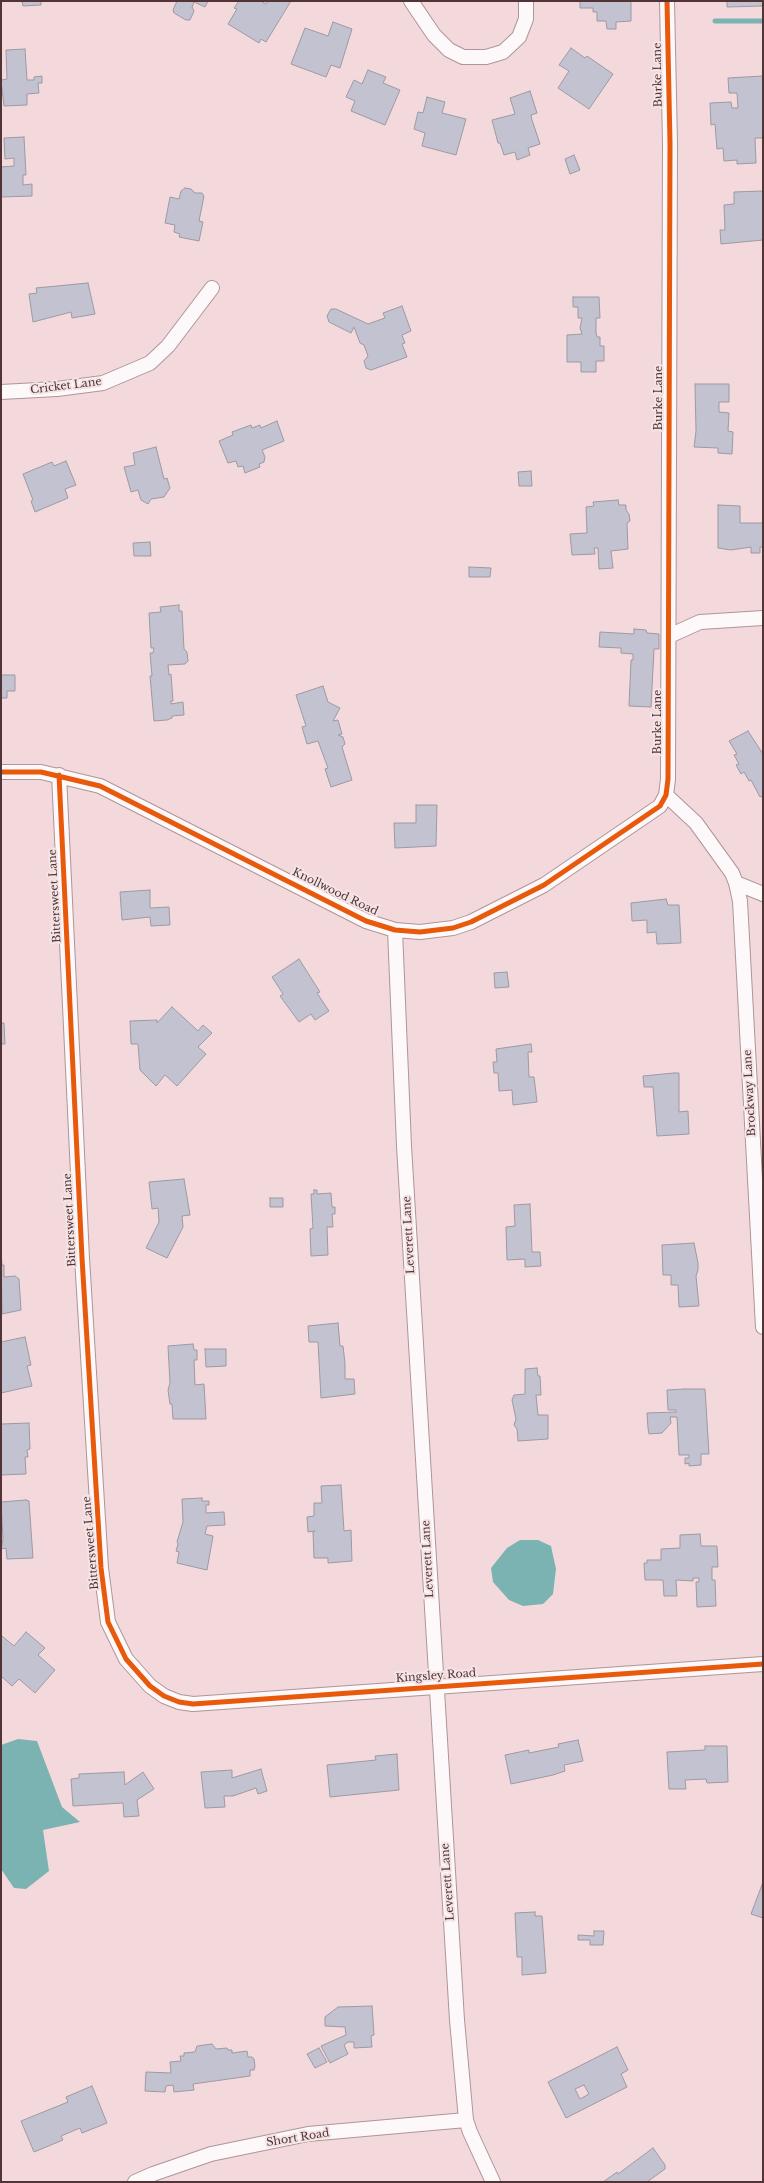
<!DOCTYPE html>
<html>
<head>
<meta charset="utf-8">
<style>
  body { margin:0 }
  #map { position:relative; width:764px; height:2183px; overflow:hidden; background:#f3d9db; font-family:"Libre Baskerville",serif }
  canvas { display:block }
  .frame { position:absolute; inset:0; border:2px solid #523336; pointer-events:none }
</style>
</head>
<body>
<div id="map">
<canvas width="764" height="2183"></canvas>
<div class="frame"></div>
</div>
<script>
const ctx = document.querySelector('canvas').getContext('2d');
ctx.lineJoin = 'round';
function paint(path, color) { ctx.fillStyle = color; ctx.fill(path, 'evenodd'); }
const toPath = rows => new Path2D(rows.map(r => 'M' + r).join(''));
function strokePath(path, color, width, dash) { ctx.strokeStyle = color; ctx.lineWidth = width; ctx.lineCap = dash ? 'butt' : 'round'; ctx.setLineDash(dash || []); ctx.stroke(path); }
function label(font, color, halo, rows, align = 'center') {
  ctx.font = font + ' "Libre Baskerville",serif'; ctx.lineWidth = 4; ctx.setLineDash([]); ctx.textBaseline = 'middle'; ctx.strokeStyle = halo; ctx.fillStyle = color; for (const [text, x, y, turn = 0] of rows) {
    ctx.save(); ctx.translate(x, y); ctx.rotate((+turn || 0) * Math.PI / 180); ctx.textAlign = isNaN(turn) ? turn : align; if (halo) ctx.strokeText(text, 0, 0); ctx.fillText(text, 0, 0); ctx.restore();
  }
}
const water = toPath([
  [520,1540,538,1540,551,1546,556,1569,553,1594,543,1604,523,1606,509,1600,493,1582,491,1568,507,1548],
  [18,1739,37,1741,62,1807,80,1822,43,1830,49,1871,26,1889,14,1888,1,1869,1,1745]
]);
const stream = toPath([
  [715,21,763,21]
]);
const building = toPath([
  [22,1,41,1,41,5,23,6,22,1],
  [177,1,208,1,205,7,194,2,192,7,194,11,190,20,186,20,174,13,173,10,177,1],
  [239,1,261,1,266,4,268,1,291,1,266,42,261,39,259,43,228,24,237,9,234,8,239,1],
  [580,1,631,1,631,21,616,22,616,29,607,29,606,21,597,21,597,12,593,12,593,8,580,8,580,1],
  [727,1,763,1,763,6,727,7,727,1],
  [333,22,352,29,340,68,331,65,326,77,291,64,305,28,328,36,333,22],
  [571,48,585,58,587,56,613,74,589,109,558,88,569,71,559,65,571,48],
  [25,49,27,80,34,80,34,77,42,76,42,83,38,83,39,93,27,94,27,105,4,106,1,80,7,79,6,50,25,49],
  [368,70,386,77,383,83,400,90,385,125,351,111,355,101,346,97,354,80,362,84,368,70],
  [763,76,763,138,755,138,756,163,737,164,737,160,724,161,723,148,717,149,715,124,711,125,710,103,731,102,732,108,738,108,737,93,729,93,728,78,763,76],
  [530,91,537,113,531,115,532,120,540,144,528,148,530,155,517,160,515,152,504,155,500,143,498,143,492,120,515,114,510,98,530,91],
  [427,97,445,102,442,113,466,119,456,155,422,146,425,133,414,129,418,112,423,113,427,97],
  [24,137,26,175,23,175,23,185,32,184,32,196,1,197,1,167,14,166,14,158,5,159,4,138,24,137],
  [574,155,580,170,570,174,565,159,574,155],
  [185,188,191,189,195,193,202,193,204,196,199,221,203,222,199,241,179,237,180,234,174,232,175,225,165,223,170,197,179,199,181,191,185,188],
  [763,191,763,240,721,244,720,230,725,230,724,205,734,204,734,192,763,191],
  [88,283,95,314,72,318,71,312,33,322,29,294,37,293,36,288,88,283],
  [573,297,599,297,600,318,596,318,596,333,597,337,600,337,600,346,604,346,604,361,596,361,596,372,581,372,581,362,567,362,567,335,582,334,580,328,582,318,578,318,578,307,573,307,573,297],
  [402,306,411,331,402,335,405,343,402,344,407,357,371,370,366,368,364,361,368,356,364,345,360,343,354,327,351,333,329,322,327,316,331,309,336,309,368,324,385,318,383,313,402,306],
  [695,384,729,384,729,402,719,402,719,412,729,413,728,431,733,432,732,454,718,453,718,448,694,447,696,431,695,384],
  [277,421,284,441,262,450,265,457,264,462,259,464,260,467,245,473,243,466,238,467,236,461,228,463,219,441,233,435,232,432,251,425,252,428,260,425,261,428,277,421],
  [156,447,164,479,167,478,170,488,164,497,151,499,148,504,141,500,138,490,131,492,124,467,135,465,133,453,156,447],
  [66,461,76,485,65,489,68,498,35,512,31,501,33,500,23,474,52,462,54,466,66,461],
  [531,471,532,486,519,486,518,472,531,471],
  [618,500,619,505,626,505,626,510,629,514,630,521,627,523,628,549,611,551,613,568,599,569,598,548,594,548,595,554,572,555,570,534,587,533,586,507,594,506,593,502,618,500],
  [718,505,740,506,740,523,763,523,763,547,760,547,760,553,751,553,751,547,731,550,718,548,718,505],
  [150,542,151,556,134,556,133,543,150,542],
  [469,567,491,568,490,577,469,577,469,567],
  [179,605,179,611,182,611,184,649,187,652,188,661,185,664,168,665,169,675,171,674,173,701,171,701,171,704,183,702,184,715,172,716,172,718,167,720,154,721,150,676,152,676,150,653,153,653,154,648,151,648,149,613,161,612,160,607,179,605],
  [634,629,646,630,647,633,659,634,659,649,654,649,651,707,629,706,631,660,633,660,633,654,621,653,621,648,599,647,600,632,634,634,634,629],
  [1,675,15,675,15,691,7,691,7,698,1,698,1,675],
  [323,686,328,702,340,708,333,721,338,720,342,734,338,735,343,737,345,744,342,747,352,780,331,787,325,769,328,768,318,741,307,744,302,727,306,726,296,695,323,686],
  [748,731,763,754,763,796,760,797,751,780,749,781,744,772,741,774,736,765,739,764,734,755,737,754,729,741,748,731],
  [416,805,437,805,436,846,395,848,394,823,416,823,416,805],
  [150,890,150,908,169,907,170,925,151,926,150,917,122,920,120,892,150,890],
  [666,899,668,905,679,905,681,943,657,944,656,932,647,933,647,920,632,921,631,903,666,899],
  [299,959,320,992,317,993,329,1011,315,1020,311,1014,299,1022,280,996,283,994,272,977,299,959],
  [507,972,509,987,495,988,494,973,507,972],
  [172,1007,198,1031,203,1025,212,1033,198,1047,206,1054,177,1086,165,1075,156,1086,140,1070,138,1044,131,1044,130,1021,157,1020,157,1023,172,1007],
  [1,1023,4,1023,5,1044,1,1044,1,1023],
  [531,1044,532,1052,528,1052,529,1077,534,1077,537,1102,513,1105,512,1090,499,1091,498,1073,494,1073,493,1062,497,1062,496,1049,531,1044],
  [674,1073,679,1073,679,1112,688,1111,689,1134,657,1136,653,1087,644,1087,643,1076,674,1073],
  [184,1179,190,1215,182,1216,183,1227,167,1258,146,1248,159,1222,158,1208,152,1209,149,1182,184,1179],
  [314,1190,317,1190,317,1194,331,1193,332,1207,335,1207,335,1214,332,1214,333,1227,327,1227,328,1255,311,1256,310,1229,313,1228,311,1194,314,1194,314,1190],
  [270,1198,283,1198,283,1207,270,1207,270,1198],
  [530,1204,532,1252,540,1252,541,1266,525,1267,525,1259,507,1260,506,1227,515,1226,514,1205,530,1204],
  [694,1243,698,1263,698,1270,696,1276,699,1306,679,1307,678,1285,671,1285,671,1275,663,1275,662,1245,694,1243],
  [1,1251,2,1265,4,1265,4,1277,15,1276,19,1279,21,1310,2,1314,1,1251],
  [338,1323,340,1346,343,1346,345,1363,345,1379,354,1379,355,1394,321,1398,318,1342,309,1342,308,1326,338,1323],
  [25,1337,31,1365,27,1366,32,1386,1,1393,1,1342,25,1337],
  [193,1344,194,1350,197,1350,197,1360,194,1360,195,1385,204,1384,206,1419,173,1419,172,1404,170,1404,168,1390,170,1383,168,1346,193,1344],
  [205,1349,226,1349,226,1366,206,1367,205,1349],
  [537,1368,538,1376,540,1376,541,1395,536,1395,538,1415,548,1415,548,1439,518,1441,517,1429,514,1425,516,1419,512,1400,514,1395,525,1394,525,1369,537,1368],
  [685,1389,705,1389,709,1454,701,1454,701,1465,689,1466,689,1463,685,1464,685,1458,689,1458,689,1455,679,1455,677,1417,670,1417,671,1423,662,1433,649,1434,648,1428,647,1413,676,1412,676,1410,668,1410,667,1390,685,1389],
  [29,1423,30,1449,27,1450,28,1457,25,1457,26,1474,1,1475,1,1424,29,1423],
  [341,1485,344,1531,351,1530,352,1561,328,1563,328,1558,314,1558,313,1532,315,1531,308,1532,307,1517,314,1516,314,1503,322,1503,321,1486,341,1485],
  [202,1498,202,1501,209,1501,209,1505,206,1505,206,1513,224,1512,225,1525,207,1526,205,1534,213,1536,207,1570,177,1563,179,1552,176,1551,178,1544,177,1542,183,1522,182,1499,202,1498],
  [26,1500,29,1501,33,1558,7,1559,6,1548,1,1549,3,1539,1,1502,26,1500],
  [700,1534,701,1546,717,1546,718,1567,712,1567,712,1580,715,1580,716,1606,697,1607,696,1582,699,1582,699,1578,693,1578,693,1581,676,1580,677,1596,664,1596,663,1580,645,1580,644,1563,647,1563,647,1560,661,1560,661,1549,680,1548,680,1535,700,1534],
  [26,1632,45,1648,38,1655,55,1670,35,1693,19,1679,12,1686,1,1676,1,1637,2,1636,14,1646,26,1632],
  [578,1740,583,1761,564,1765,565,1771,553,1775,511,1784,505,1755,529,1750,529,1753,559,1747,558,1744,578,1740],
  [705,1746,727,1746,728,1782,707,1783,706,1779,685,1780,686,1789,669,1789,667,1752,705,1750,705,1746],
  [397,1754,399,1790,330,1797,327,1765,376,1760,375,1756,397,1754],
  [261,1769,267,1791,258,1794,256,1788,233,1796,224,1796,225,1807,205,1808,201,1772,232,1770,232,1778,261,1769],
  [124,1772,125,1785,143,1772,154,1789,137,1800,139,1816,124,1817,123,1803,73,1806,71,1779,79,1778,79,1774,124,1772],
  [763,1882,763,1918,751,1914,763,1882],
  [535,1912,535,1916,542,1916,546,1973,522,1975,522,1957,517,1957,515,1913,535,1912],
  [594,1931,604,1931,603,1945,590,1945,590,1940,578,1940,578,1935,594,1936,594,1931],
  [372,2006,374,2035,371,2036,372,2047,354,2048,354,2042,348,2042,344,2045,348,2054,330,2063,321,2046,346,2035,345,2027,325,2026,325,2017,338,2007,372,2006],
  [212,2044,216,2049,227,2048,228,2050,232,2050,232,2053,247,2051,248,2057,252,2057,254,2059,255,2066,254,2070,250,2070,250,2076,193,2084,194,2090,174,2092,173,2085,166,2086,165,2092,145,2091,146,2072,171,2073,170,2062,181,2061,180,2056,184,2056,184,2053,195,2052,197,2046,212,2044],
  [617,2047,628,2070,621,2074,627,2087,566,2118,548,2082,617,2047],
  [584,2085,589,2094,580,2099,575,2089,584,2085],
  [319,2048,327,2062,315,2068,307,2054,319,2048],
  [92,2086,107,2123,82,2133,80,2128,61,2136,63,2140,34,2152,21,2121,68,2102,66,2097,92,2086],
  [653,2148,665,2165,665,2169,647,2182,603,2182,617,2172,618,2174,653,2148]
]);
const minor = toPath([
  [411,1,434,35,449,50,463,57,486,57,503,52,519,37,526,19,526,1],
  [1,392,57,389,103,383,150,363,168,346,212,288],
  [669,636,700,622,763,618],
  [1,772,41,772,100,786,366,921,395,930,420,932,453,928,471,922,544,885,660,806,666,795,668,779,670,143,667,1],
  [59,775,82,1258,101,1568,108,1622,126,1659,150,1686,164,1696,179,1702,193,1704,763,1664],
  [666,795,696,823,732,873,736,883,763,894],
  [736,883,740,901,763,1327],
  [395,930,404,1146,457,2020,466,2120,470,2132,493,2182],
  [135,2182,153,2174,211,2154,308,2134,466,2120]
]);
const cycleway = toPath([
  [1,772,41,772,100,786,366,921,395,930,420,932,453,928,471,922,544,885,660,806,666,795,668,779,670,143,667,1],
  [59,775,82,1258,101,1568,108,1622,126,1659,150,1686,164,1696,179,1702,193,1704,763,1664]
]);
const streetNames = [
  ["Burke Lane",658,75,-91],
  ["Cricket Lane",66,386,-7],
  ["Burke Lane",659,398,-90],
  ["Burke Lane",658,722,-90],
  ["Knollwood Road",335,892,26],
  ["Bittersweet Lane",55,896,-93],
  ["Brockway Lane",750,1093,-93],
  ["Bittersweet Lane",70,1220,-93],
  ["Leverett Lane",409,1235,-93],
  ["Bittersweet Lane",91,1543,-95],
  ["Leverett Lane",428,1559,-93],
  ["Kingsley Road",436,1676,-4],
  ["Leverett Lane",448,1882,-94],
  ["Short Road",298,2138,-9]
];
paint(water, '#7bb3b2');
strokePath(stream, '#7bb3b2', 5);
paint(building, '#c3c2d0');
strokePath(building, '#9d99a2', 1);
strokePath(minor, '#ae9598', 16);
strokePath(minor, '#fdf9fa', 14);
strokePath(cycleway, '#e8590c', 5);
label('11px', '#523336', '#f5e4e5', streetNames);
</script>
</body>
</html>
